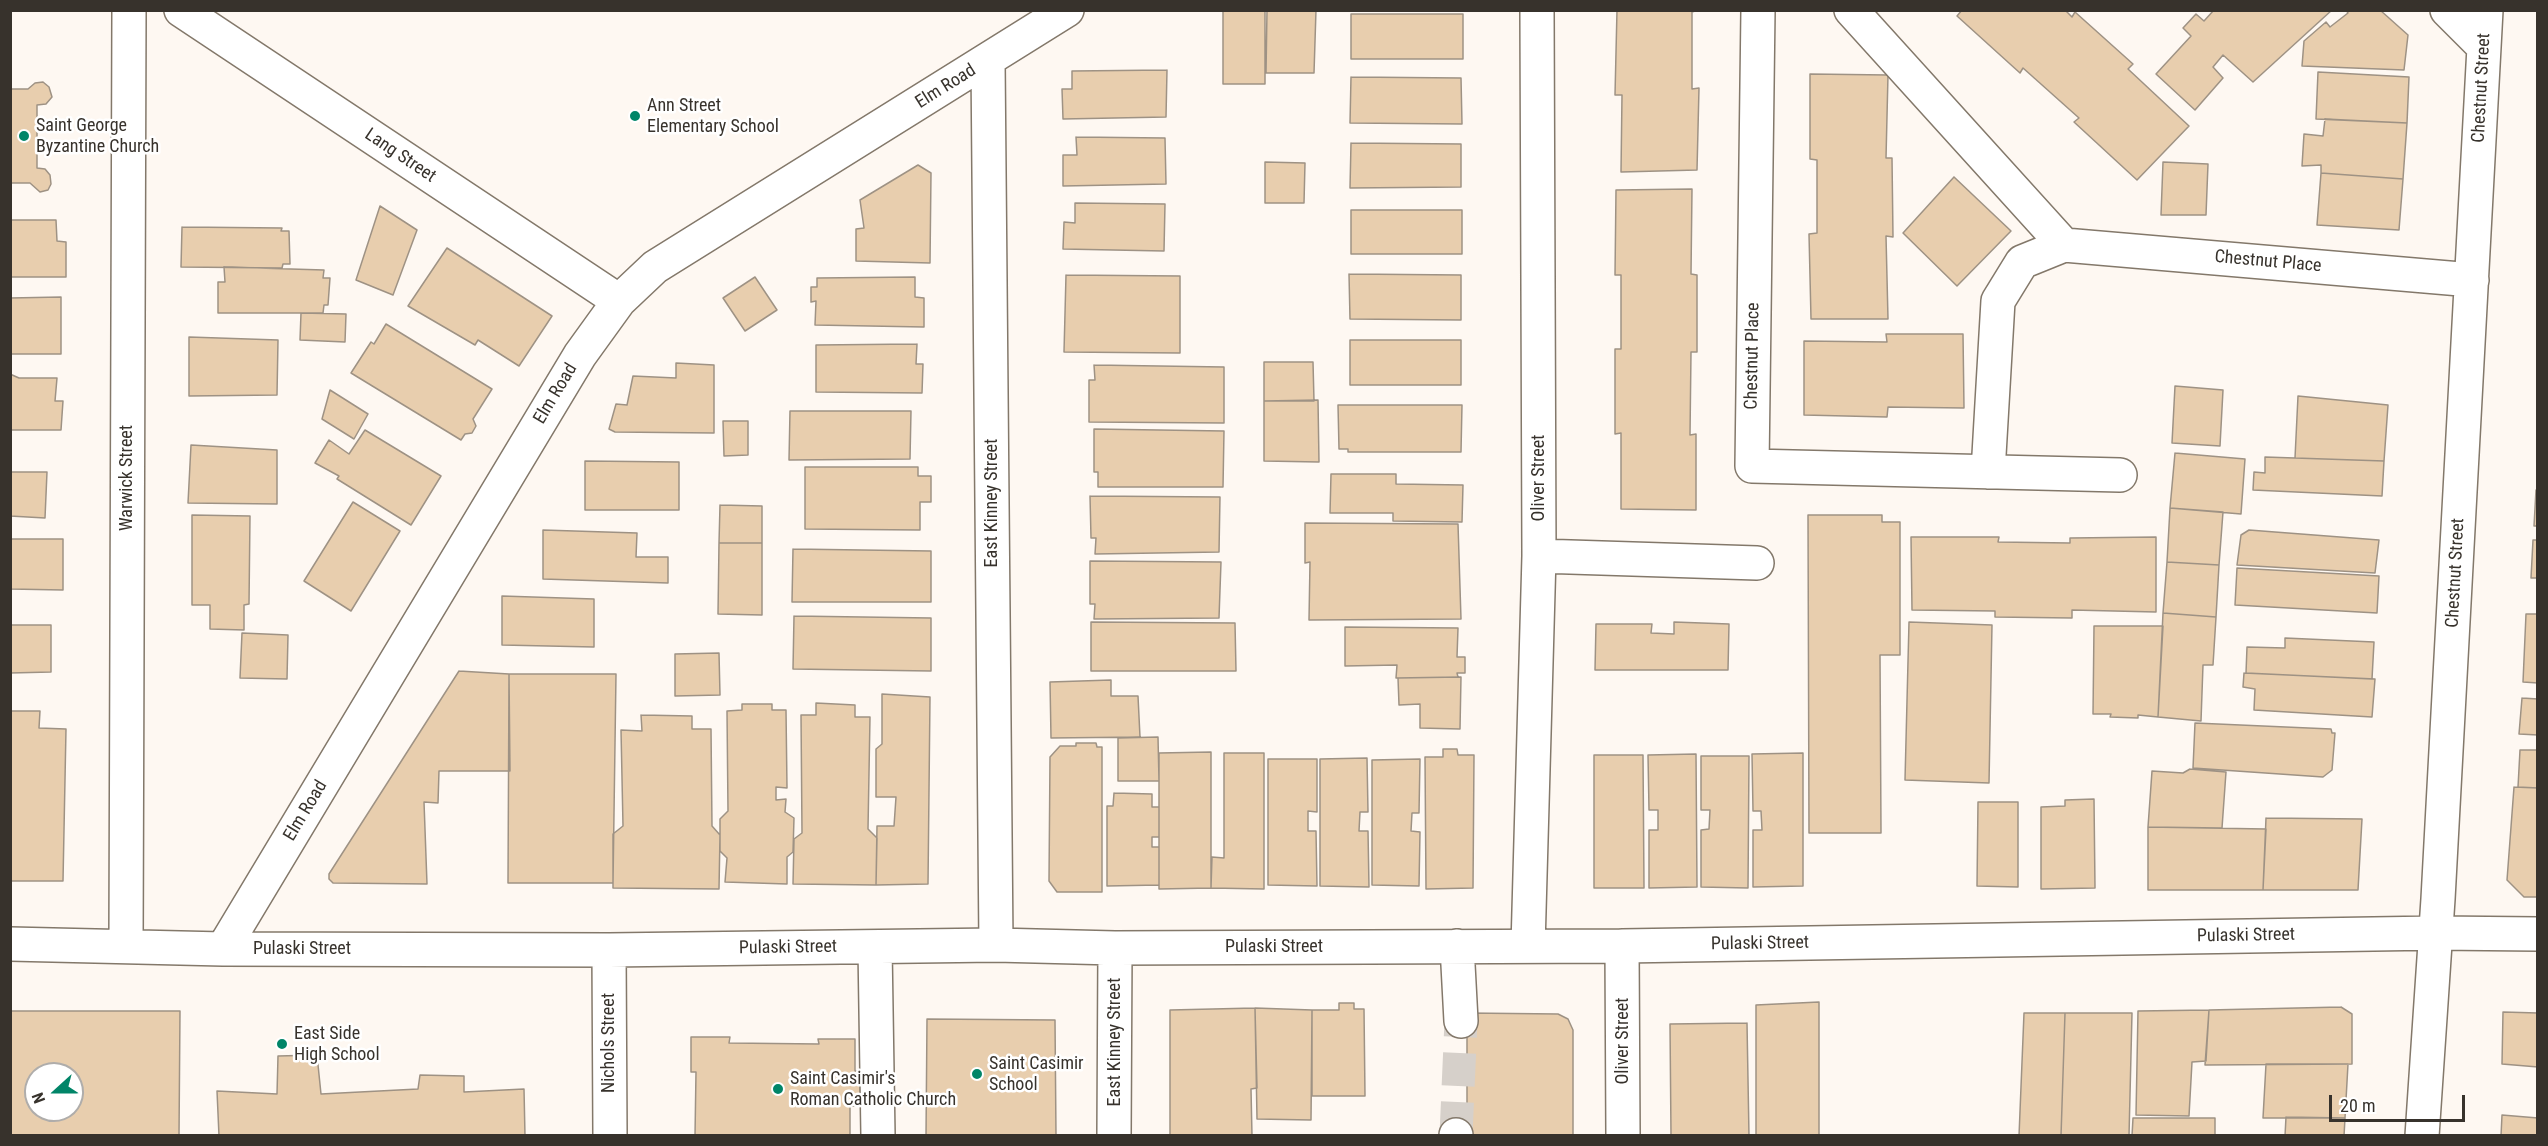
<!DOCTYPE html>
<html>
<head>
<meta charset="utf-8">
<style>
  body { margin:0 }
  #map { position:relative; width:2548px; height:1146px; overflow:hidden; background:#fef8f2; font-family:"Roboto Condensed",sans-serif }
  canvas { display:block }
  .frame { position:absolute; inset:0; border:12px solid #37322c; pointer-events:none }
  .north { position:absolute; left:24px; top:1062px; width:60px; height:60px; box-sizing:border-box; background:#fff; border:2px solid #afadab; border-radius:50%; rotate:249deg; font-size:16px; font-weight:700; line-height:24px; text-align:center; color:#37322c }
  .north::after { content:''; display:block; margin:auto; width:21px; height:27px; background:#018568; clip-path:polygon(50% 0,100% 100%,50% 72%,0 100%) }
  .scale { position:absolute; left:2329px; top:1095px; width:136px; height:27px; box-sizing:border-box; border:3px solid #37322c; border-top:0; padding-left:8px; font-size:18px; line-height:21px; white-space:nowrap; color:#37322c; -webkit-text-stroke:4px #fff; paint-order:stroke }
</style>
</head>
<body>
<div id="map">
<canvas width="2548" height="1146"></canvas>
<div class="frame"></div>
<div class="north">N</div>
<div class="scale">20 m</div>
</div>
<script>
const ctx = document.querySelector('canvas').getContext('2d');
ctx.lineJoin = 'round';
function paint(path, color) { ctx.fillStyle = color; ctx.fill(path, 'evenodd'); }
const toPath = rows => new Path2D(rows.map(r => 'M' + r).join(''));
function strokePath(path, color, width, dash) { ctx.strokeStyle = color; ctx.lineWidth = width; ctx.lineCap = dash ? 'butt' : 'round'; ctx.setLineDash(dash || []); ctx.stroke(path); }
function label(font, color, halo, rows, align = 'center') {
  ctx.font = font + ' "Roboto Condensed",sans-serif'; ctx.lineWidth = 5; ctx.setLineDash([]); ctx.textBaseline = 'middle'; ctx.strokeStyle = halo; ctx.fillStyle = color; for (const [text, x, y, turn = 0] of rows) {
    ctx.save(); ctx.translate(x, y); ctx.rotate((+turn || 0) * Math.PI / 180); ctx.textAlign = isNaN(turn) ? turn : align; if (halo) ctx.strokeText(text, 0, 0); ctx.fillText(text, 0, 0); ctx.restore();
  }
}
const building = toPath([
  [1223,10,1265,10,1265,84,1223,84,1223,10],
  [1267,10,1316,10,1314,73,1266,73,1267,10],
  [1617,10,1698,10,1692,12,1692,89,1699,88,1697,170,1621,172,1622,95,1615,95,1617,10],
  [1962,10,2065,10,2072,17,2075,12,2133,64,2128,69,2189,126,2137,180,2074,122,2079,118,2023,68,2020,73,1957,16,1962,10],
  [2214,10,2332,10,2253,82,2223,55,2213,67,2223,78,2195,110,2156,74,2191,36,2183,28,2196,14,2204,21,2214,10],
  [2346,10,2380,10,2408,35,2404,70,2302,66,2304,41,2326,22,2330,27,2348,13,2346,10],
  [1351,14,1463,14,1463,59,1351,59,1351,14],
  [1167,70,1166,117,1063,119,1062,89,1072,89,1072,71,1167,70],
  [2318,72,2409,77,2407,123,2316,119,2318,72],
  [1810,74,1888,75,1886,158,1892,158,1893,237,1886,236,1888,319,1811,319,1809,234,1817,233,1817,160,1810,159,1810,74],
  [1351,77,1461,78,1462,124,1350,123,1351,77],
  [43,82,49,87,52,97,46,104,37,105,37,168,45,169,50,175,51,184,48,190,40,192,30,183,10,183,10,89,28,89,35,83,43,82],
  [2325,119,2407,123,2403,179,2321,173,2321,165,2302,166,2304,134,2323,136,2325,119],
  [1076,137,1165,138,1166,184,1063,186,1063,155,1077,155,1076,137],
  [1351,143,1461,144,1461,187,1350,188,1351,143],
  [1265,162,1305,163,1304,203,1265,203,1265,162],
  [2163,162,2208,164,2206,215,2161,215,2163,162],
  [918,165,931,173,930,263,856,261,856,229,864,228,860,200,918,165],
  [2321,173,2403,179,2399,230,2317,225,2321,173],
  [1954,177,2011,231,1957,286,1903,233,1954,177],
  [1692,189,1691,274,1697,275,1697,352,1691,352,1690,435,1696,434,1696,510,1621,509,1621,433,1615,434,1615,349,1621,349,1621,275,1615,275,1616,190,1692,189],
  [1075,203,1165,204,1164,251,1063,249,1064,222,1075,223,1075,203],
  [380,206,417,230,393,295,356,280,380,206],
  [1351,210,1462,210,1462,254,1351,254,1351,210],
  [10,220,56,220,57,241,66,242,66,277,10,277,10,220],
  [182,227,282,228,281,231,289,231,290,264,283,264,282,268,181,267,182,227],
  [447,248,552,316,519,366,478,340,475,345,408,306,447,248],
  [224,267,324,270,323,278,330,278,328,305,324,305,323,313,218,313,218,282,225,282,224,267],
  [1349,274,1461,275,1461,320,1350,319,1349,274],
  [1066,275,1180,276,1180,353,1064,352,1066,275],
  [755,277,777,310,745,331,723,298,755,277],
  [915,277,915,297,924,298,924,327,815,325,816,301,811,302,811,287,817,287,817,278,915,277],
  [61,297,61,354,10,354,10,298,61,297],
  [301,313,346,314,345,342,300,340,301,313],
  [386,324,492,389,473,419,476,426,472,433,465,434,461,440,351,373,371,342,374,344,386,324],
  [1886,334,1963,334,1964,408,1888,407,1887,417,1804,415,1804,341,1887,342,1886,334],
  [189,337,278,340,277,395,189,396,189,337],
  [1350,340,1461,340,1461,385,1350,385,1350,340],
  [917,344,916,364,923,364,922,393,816,392,816,345,917,344],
  [1264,362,1313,362,1314,401,1264,401,1264,362],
  [676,363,714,365,714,433,615,432,609,429,616,404,627,405,633,376,676,378,676,363],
  [1094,365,1224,367,1224,423,1089,422,1089,380,1095,380,1094,365],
  [10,374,19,378,57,378,55,401,63,401,61,430,10,430,10,374],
  [2175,386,2223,390,2220,446,2172,443,2175,386],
  [330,390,368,414,354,439,322,419,330,390],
  [2298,396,2388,405,2384,461,2295,458,2298,396],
  [1318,400,1319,462,1264,461,1264,401,1318,400],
  [1338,405,1462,405,1461,452,1348,452,1348,449,1339,449,1338,405],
  [790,411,911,411,910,459,789,460,790,411],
  [723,421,748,421,748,455,724,456,723,421],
  [1094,429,1224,431,1223,487,1098,487,1098,472,1094,472,1094,429],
  [365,430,441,476,411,525,337,479,339,476,315,463,329,440,349,454,365,430],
  [191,445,277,450,277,504,188,503,191,445],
  [2175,453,2245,459,2241,514,2170,508,2175,453],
  [2265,457,2384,461,2382,496,2253,490,2254,472,2265,473,2265,457],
  [585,461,679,462,679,510,585,510,585,461],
  [805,467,918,467,918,476,931,476,931,502,920,502,920,530,805,529,805,467],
  [10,472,47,472,45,518,10,516,10,472],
  [1331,474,1396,474,1396,484,1463,485,1462,522,1393,521,1393,513,1330,513,1331,474],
  [2536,490,2538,490,2538,526,2534,526,2536,490],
  [1090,496,1220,497,1219,552,1095,554,1096,538,1091,538,1090,496],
  [353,502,400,531,351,611,304,581,353,502],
  [720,505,762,506,762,543,719,543,720,505],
  [2170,508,2223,512,2219,565,2167,562,2170,508],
  [192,515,250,516,249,604,244,605,244,630,210,629,210,605,192,605,192,515],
  [1808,515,1882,515,1882,522,1900,522,1900,655,1880,655,1881,833,1809,833,1808,515],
  [1305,523,1458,524,1461,619,1309,620,1310,562,1305,563,1305,523],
  [543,530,637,533,636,557,668,557,668,583,543,579,543,530],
  [2249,530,2379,540,2375,573,2237,565,2241,535,2249,530],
  [1911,537,1999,537,1998,542,2070,543,2070,538,2156,537,2156,612,2072,610,2072,618,1995,617,1995,611,1912,610,1911,537],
  [10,539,63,539,63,590,10,589,10,539],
  [2533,540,2538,540,2538,578,2531,578,2533,540],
  [719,543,762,543,762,615,718,614,719,543],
  [793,549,931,551,931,602,792,602,793,549],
  [1090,561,1221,562,1219,618,1094,619,1095,604,1090,604,1090,561],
  [2167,562,2219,565,2216,617,2163,613,2167,562],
  [2237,568,2379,576,2377,613,2235,605,2237,568],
  [502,596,594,599,594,647,502,645,502,596],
  [2163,613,2216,617,2213,665,2203,665,2201,721,2158,717,2163,613],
  [2526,614,2538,614,2538,683,2523,682,2526,614],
  [794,616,931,618,931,671,793,669,794,616],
  [1091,622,1235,623,1236,671,1091,671,1091,622],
  [1674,622,1729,624,1728,670,1595,670,1596,624,1652,624,1651,633,1674,634,1674,622],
  [1909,622,1992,625,1989,783,1905,780,1909,622],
  [10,625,51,625,51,672,10,673,10,625],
  [2094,626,2163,626,2158,717,2138,715,2138,718,2110,717,2111,714,2093,714,2094,626],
  [1345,627,1458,628,1457,657,1465,657,1465,673,1457,673,1458,677,1396,678,1397,665,1345,666,1345,627],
  [242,633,288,635,287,679,240,678,242,633],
  [2285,638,2374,642,2372,679,2246,673,2247,647,2285,648,2285,638],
  [719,653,720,695,675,696,675,654,719,653],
  [459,671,509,674,510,771,439,771,438,803,424,802,427,884,333,883,329,879,329,874,459,671],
  [2244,673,2375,679,2372,717,2254,710,2255,689,2243,687,2244,673],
  [509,674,616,674,613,883,508,883,509,674],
  [1461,677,1460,729,1420,728,1420,704,1399,705,1398,678,1461,677],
  [1111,680,1111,696,1138,696,1140,737,1051,738,1050,682,1111,680],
  [882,694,930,697,928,884,876,885,877,826,894,826,896,797,876,797,876,749,882,744,882,694],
  [2522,698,2538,699,2538,735,2519,734,2522,698],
  [816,703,855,705,855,717,870,717,868,829,877,838,876,885,793,884,794,839,802,833,801,715,816,715,816,703],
  [742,704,772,704,772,710,786,710,787,788,776,787,776,800,786,799,785,812,794,818,793,852,787,857,787,884,725,882,727,858,720,851,720,819,728,811,727,711,742,710,742,704],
  [10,711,40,711,39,728,66,729,63,881,10,881,10,711],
  [641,715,692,716,692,729,711,729,712,826,720,835,719,889,613,888,613,834,623,826,621,730,642,731,641,715],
  [2195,723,2331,729,2332,733,2335,733,2332,770,2323,777,2193,768,2195,723],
  [1158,737,1159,781,1118,781,1118,738,1158,737],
  [1076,743,1096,743,1097,747,1102,747,1102,892,1057,892,1049,881,1050,757,1060,746,1076,746,1076,743],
  [1443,749,1457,749,1458,755,1474,755,1473,888,1426,889,1425,757,1443,757,1443,749],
  [2520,750,2538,750,2538,788,2518,787,2520,750],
  [1211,752,1211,888,1159,889,1159,753,1211,752],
  [1224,753,1264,753,1264,889,1211,888,1212,857,1224,858,1224,753],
  [1803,753,1803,886,1753,887,1753,830,1762,830,1761,811,1753,811,1752,754,1803,753],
  [1696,754,1697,887,1649,888,1649,830,1658,830,1658,810,1649,810,1648,755,1696,754],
  [1594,755,1643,755,1644,888,1594,888,1594,755],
  [1701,756,1749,756,1748,888,1701,887,1701,830,1709,829,1710,810,1701,810,1701,756],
  [1367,758,1368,812,1360,812,1359,831,1368,831,1369,887,1320,886,1320,759,1367,758],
  [1268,759,1317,759,1317,812,1308,811,1308,831,1316,831,1317,886,1268,885,1268,759],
  [1420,759,1419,813,1412,813,1411,831,1420,832,1419,886,1372,885,1372,760,1420,759],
  [2190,769,2226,772,2222,828,2148,827,2152,771,2183,773,2190,769],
  [2514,787,2538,788,2538,897,2524,897,2507,880,2514,787],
  [1114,793,1152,794,1152,807,1159,807,1159,837,1152,837,1152,847,1159,847,1159,885,1107,886,1107,806,1113,806,1114,793],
  [2094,799,2095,888,2041,889,2041,807,2065,806,2065,800,2094,799],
  [1978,802,2018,802,2018,887,1977,886,1978,802],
  [2266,818,2362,819,2358,890,2263,890,2266,818],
  [2148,827,2266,829,2263,890,2148,890,2148,827],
  [1819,1002,1819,1136,1756,1136,1756,1005,1819,1002],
  [1339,1003,1354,1003,1354,1009,1364,1009,1365,1096,1312,1096,1312,1010,1339,1010,1339,1003],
  [2341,1007,2352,1014,2352,1064,2205,1065,2209,1010,2341,1007],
  [1255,1008,1257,1088,1251,1089,1252,1136,1170,1136,1170,1010,1255,1008],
  [1255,1008,1312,1010,1311,1120,1257,1119,1255,1008],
  [2209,1010,2206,1061,2192,1062,2189,1116,2136,1115,2138,1011,2209,1010],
  [10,1011,180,1011,179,1136,10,1136,10,1011],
  [36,1074,72,1074,72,1110,36,1110,36,1074],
  [2503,1012,2538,1013,2538,1067,2502,1064,2503,1012],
  [1467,1013,1558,1014,1568,1019,1573,1030,1573,1135,1467,1136,1467,1013],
  [2024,1013,2065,1013,2061,1136,2019,1136,2024,1013],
  [2065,1013,2132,1013,2129,1136,2061,1136,2065,1013],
  [927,1019,1055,1020,1056,1136,926,1136,927,1019],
  [1747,1023,1749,1136,1671,1136,1670,1024,1747,1023],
  [691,1037,730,1037,729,1043,819,1044,818,1039,855,1039,855,1071,861,1071,861,1106,850,1106,850,1136,695,1136,696,1072,691,1072,691,1037],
  [317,1055,321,1094,418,1089,420,1075,464,1076,464,1092,524,1089,525,1136,219,1136,217,1091,277,1094,278,1056,317,1055],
  [2266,1064,2348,1064,2345,1118,2263,1118,2266,1064],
  [2502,1115,2538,1118,2538,1136,2501,1136,2502,1115],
  [2286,1117,2345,1118,2344,1136,2285,1136,2286,1117],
  [2133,1118,2215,1118,2215,1136,2132,1136,2133,1118]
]);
const minorTunnel = toPath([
  [1456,1135,1461,1021]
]);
const minor = toPath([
  [181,10,619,301],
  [1758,10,1752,466,2120,475],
  [1851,10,2064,245,2472,280],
  [2447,10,2484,47],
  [988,61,996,945],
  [1988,472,1998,301,2022,262,2064,245],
  [1539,556,1757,563],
  [10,944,223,949,609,950,996,945,1115,948,1622,946,2436,933,2538,934],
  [126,946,129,10],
  [1457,946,1461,1021],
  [1528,946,1539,556,1537,10],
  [1622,946,1623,1136],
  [875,947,878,1136],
  [223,949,580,355,619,301,655,267,1067,10],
  [609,950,610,1136],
  [1114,1136,1115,948],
  [1456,1136,1456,1135],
  [2422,1136,2438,899,2486,10]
]);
const markers = [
  [635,116,6,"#018568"],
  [24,136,6,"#018568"],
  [282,1044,6,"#018568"],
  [977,1074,6,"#018568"],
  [778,1089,6,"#018568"]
];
const streetNames = [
  ["Elm Road",946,87,-32],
  ["Chestnut Street",2482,88,-87],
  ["Lang Street",400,156,34],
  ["Chestnut Place",2268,262,5],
  ["Chestnut Place",1753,356,-89],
  ["Elm Road",556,394,-59],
  ["Warwick Street",127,478,-90],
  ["Oliver Street",1539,478,-90],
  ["East Kinney Street",992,503,-90],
  ["Chestnut Street",2456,573,-87],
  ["Elm Road",306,811,-59],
  ["Pulaski Street",2246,936,-1],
  ["Pulaski Street",1760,944,-1],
  ["Pulaski Street",1274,947],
  ["Pulaski Street",788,948,-1],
  ["Pulaski Street",302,949],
  ["Oliver Street",1623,1041,-90],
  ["East Kinney Street",1115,1042,-90],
  ["Nichols Street",609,1043,-90]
];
const poiNames = [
  ["Ann Street",647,106],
  ["Elementary School",647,127],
  ["Saint George",36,126],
  ["Byzantine Church",36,147],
  ["East Side",294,1034],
  ["High School",294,1055],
  ["Saint Casimir",989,1064],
  ["School",989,1085],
  ["Saint Casimir's",790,1079],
  ["Roman Catholic Church",790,1100]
];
paint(building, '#e8ceae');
strokePath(building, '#9e9284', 1.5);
strokePath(minorTunnel, '#d6d0ca', 33, [33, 16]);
strokePath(minor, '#83786a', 36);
strokePath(minor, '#fff', 33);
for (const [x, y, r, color] of markers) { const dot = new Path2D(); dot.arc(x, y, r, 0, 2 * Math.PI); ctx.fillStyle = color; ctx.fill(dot); strokePath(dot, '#fff', 2); }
label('18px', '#37322c', '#fff', streetNames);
label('18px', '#37322c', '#fff', poiNames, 'left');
</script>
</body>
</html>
